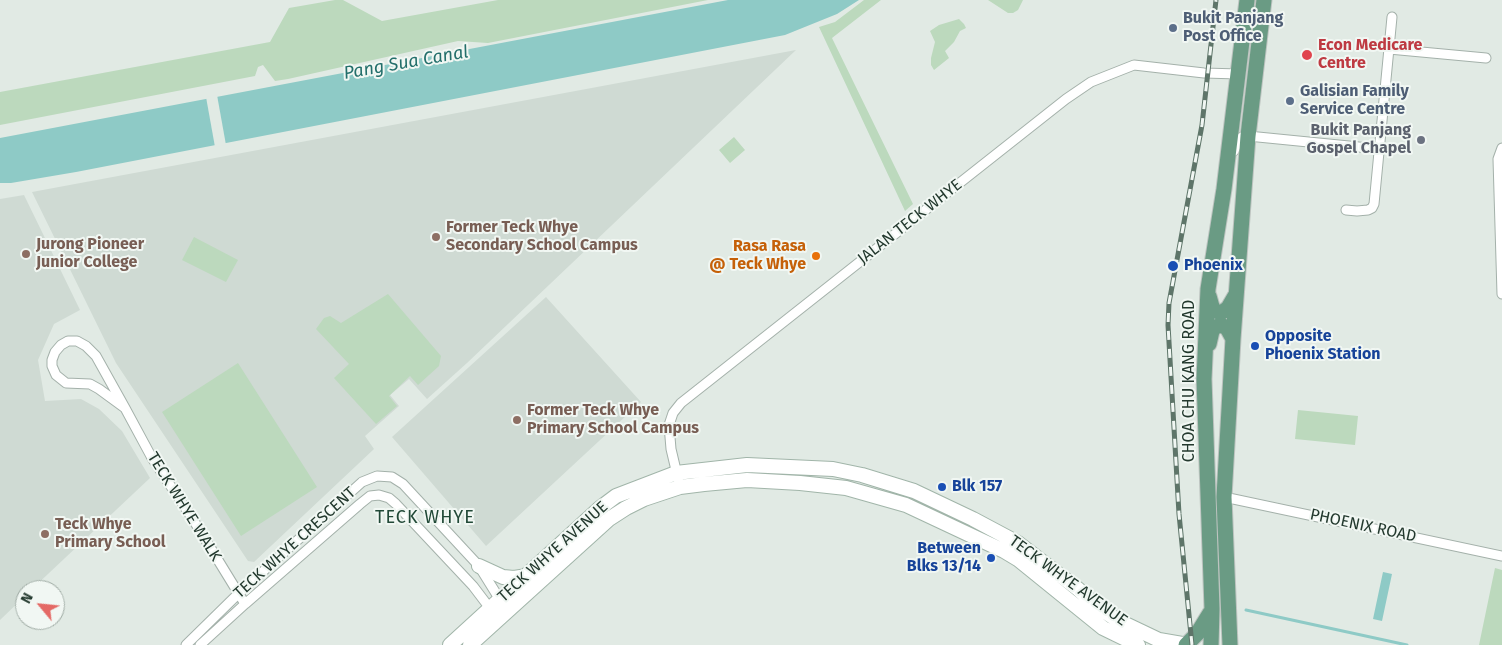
<!DOCTYPE html>
<html>
<head>
<meta charset="utf-8">
<style>
  body { margin:0 }
  #map { position:relative; width:1502px; height:645px; overflow:hidden; background:#e1eae4; font-family:"Fira Sans",sans-serif }
  canvas { display:block }
  .north { position:absolute; left:15px; top:580px; width:50px; height:50px; box-sizing:border-box; background:#f1f7f3; border:1px solid #9faba4; border-radius:50%; rotate:298deg; font-size:14px; font-weight:700; line-height:20px; text-align:center; color:#23392e }
  .north::after { content:''; display:block; margin:auto; width:18px; height:22px; background:#e46965; clip-path:polygon(50% 0,100% 100%,50% 72%,0 100%) }
</style>
</head>
<body>
<div id="map">
<canvas width="1502" height="645"></canvas>
<div class="north">N</div>
</div>
<script>
const ctx = document.querySelector('canvas').getContext('2d');
ctx.lineJoin = 'round';
function paint(path, color) { ctx.fillStyle = color; ctx.fill(path, 'evenodd'); }
const toPath = rows => new Path2D(rows.map(r => 'M' + r).join(''));
function strokePath(path, color, width, dash) { ctx.strokeStyle = color; ctx.lineWidth = width; ctx.lineCap = dash ? 'butt' : 'round'; ctx.setLineDash(dash || []); ctx.stroke(path); }
function label(font, color, halo, rows, align = 'center') {
  ctx.font = font + ' "Fira Sans",sans-serif'; ctx.lineWidth = 4; ctx.setLineDash([]); ctx.textBaseline = 'middle'; ctx.strokeStyle = halo; ctx.fillStyle = color; for (const [text, x, y, turn = 0] of rows) {
    ctx.save(); ctx.translate(x, y); ctx.rotate((+turn || 0) * Math.PI / 180); ctx.textAlign = isNaN(turn) ? turn : align; if (halo) ctx.strokeText(text, 0, 0); ctx.fillText(text, 0, 0); ctx.restore();
  }
}
const built = toPath([
  [796,50,467,363,427,399,409,379,390,395,399,406,365,436,374,449,254,562,248,561,116,363,32,192],
  [24,195,80,310,54,324,38,360,45,401,81,399,99,409,122,431,150,478,31,590,25,590,25,596,0,620,0,199],
  [546,297,641,402,486,546,392,437]
]);
const green = toPath([
  [335,0,343,0,382,21,498,0,708,0,488,43,458,41,288,79,275,81,263,65,258,67,255,76,0,125,0,92,270,42,289,8],
  [864,0,881,0,832,38,913,204,905,211,819,27,835,22],
  [988,0,1023,0,1018,10,1013,13,1008,13],
  [959,19,964,24,966,28,960,31,954,42,945,51,949,58,934,70,931,65,931,58,935,42,930,31,939,25],
  [734,137,745,150,730,163,719,150],
  [194,237,238,260,226,282,182,260],
  [388,294,441,356,439,366,418,385,410,376,389,396,397,406,376,424,334,378,349,364,316,329,324,318,330,316,341,323],
  [238,363,317,487,241,536,162,412],
  [1298,410,1358,416,1355,445,1295,439],
  [1495,568,1502,570,1502,645,1479,645]
]);
const water = toPath([
  [728,0,859,0,837,14,785,35,76,172,11,183,0,183,0,138],
  [1383,572,1392,574,1382,621,1373,619]
]);
const pier = toPath([
  [217,95,226,145,215,147,206,97]
]);
const stream = toPath([
  [1246,610,1407,645]
]);
const minor = toPath([
  [1389,49,1486,58],
  [1502,148,1498,159,1502,294],
  [1234,151,1238,141,1242,137,1248,136,1379,149],
  [1346,210,1357,211,1368,210,1372,208,1374,204,1392,17],
  [125,408,99,389,90,384,66,383,56,375,52,366,52,360,55,352,61,345,68,341,77,341,86,346,96,356,125,408,152,458,194,521,245,604],
  [680,487,671,449,669,425,673,413,681,403,1066,99,1091,82,1134,65,1204,73,1239,74],
  [1224,497,1502,556],
  [186,645,238,594,342,500,362,482,377,476,392,477,403,484,479,566,502,603],
  [200,645,245,604,360,504,370,496,379,495,389,498,396,504,473,586,492,611]
]);
const secondary = toPath([
  [479,566,503,577,514,578,527,576],
  [450,645,600,508,616,496,676,473,747,465,833,469,862,475,914,491,973,519,1018,543,1078,589,1095,605,1117,620,1159,640,1188,645],
  [470,645,609,519,626,508,644,499,680,487,704,484,747,480,800,483,846,488,906,505,1004,551,1019,560,1103,628,1138,645]
]);
const primary = toPath([
  [1209,296,1213,310,1221,313,1228,308,1235,296],
  [1209,344,1212,331,1215,327,1221,325,1227,328,1233,339],
  [1186,645,1197,634,1210,613],
  [1211,645,1212,609,1204,379,1208,289,1224,189,1247,0],
  [1230,645,1224,497,1233,339,1248,136,1264,0]
]);
const rail = toPath([
  [1192,645,1179,514,1168,325,1169,303,1202,125,1216,0]
]);
const markers = [
  [1173,28,5,"#5c6f8a"],
  [1307,55,6,"#e0444e"],
  [1290,101,5,"#5c6f8a"],
  [1421,140,5,"#6b7280"],
  [436,237,5,"#8d6e63"],
  [26,254,5,"#8d6e63"],
  [816,256,5,"#e8710a"],
  [1173,266,6,"#1a4fb4"],
  [1255,346,5,"#1a4fb4"],
  [517,420,5,"#8d6e63"],
  [942,487,5,"#1a4fb4"],
  [45,534,5,"#8d6e63"],
  [991,558,5,"#1a4fb4"]
];
const serviceNames = [
  ["Bukit Panjang",1183,19],
  ["Post Office",1183,37],
  ["Galisian Family",1300,92],
  ["Service Centre",1300,110]
];
const healthNames = [
  ["Econ Medicare",1318,46],
  ["Centre",1318,64]
];
const worshipNames = [
  ["Bukit Panjang",1411,131],
  ["Gospel Chapel",1411,149]
];
const streetNames = [
  ["JALAN TECK WHYE",910,222,-38],
  ["CHOA CHU KANG ROAD",1190,381,-90],
  ["TECK WHYE WALK",184,507,58],
  ["PHOENIX ROAD",1363,526,12],
  ["TECK WHYE CRESCENT",295,543,-42],
  ["TECK WHYE AVENUE",553,552,-42],
  ["TECK WHYE AVENUE",1068,581,36]
];
const educationNames = [
  ["Former Teck Whye",446,228],
  ["Secondary School Campus",446,246],
  ["Jurong Pioneer",36,245],
  ["Junior College",36,263],
  ["Former Teck Whye",527,411],
  ["Primary School Campus",527,429],
  ["Teck Whye",55,525],
  ["Primary School",55,543]
];
const foodNames = [
  ["Rasa Rasa",806,247],
  ["@ Teck Whye",806,265]
];
const transitNames = [
  ["Phoenix",1184,266],
  ["Opposite",1265,337],
  ["Phoenix Station",1265,355],
  ["Blk 157",952,487],
  ["Between",981,549,"right"],
  ["Blks 13/14",981,567,"right"]
];
const waterNames = [
  ["Pang Sua Canal",406,63,-10]
];
const neighbourhoodNames = [
  ["TECK WHYE",425,518]
];
paint(built, '#cfdad3');
paint(green, '#bcd9bd');
paint(water, '#8ecac6');
paint(pier, '#e1eae4');
strokePath(stream, '#8ecac6', 3);
strokePath(minor, '#a4b1aa', 11);
strokePath(secondary, '#a1b5a9', 16);
strokePath(primary, '#bdc4c0', 17);
strokePath(minor, '#fff', 9);
strokePath(secondary, '#fff', 14);
strokePath(primary, '#6a9b84', 15);
strokePath(rail, '#5e7569', 5);
strokePath(rail, '#f1f7f3', 3, [9]);
for (const [x, y, r, color] of markers) { const dot = new Path2D(); dot.arc(x, y, r, 0, 2 * Math.PI); ctx.fillStyle = color; ctx.fill(dot); strokePath(dot, '#f1f7f3', 2); }
label('bold 16px', '#4e5e75', '#f1f7f3', serviceNames, 'left');
label('bold 16px', '#be3a42', '#f1f7f3', healthNames, 'left');
label('bold 16px', '#5b616d', '#f1f7f3', worshipNames, 'right');
label('16px', '#23392e', '#f1f7f3', streetNames);
label('bold 16px', '#785e54', '#f1f7f3', educationNames, 'left');
label('bold 16px', '#c56008', '#f1f7f3', foodNames, 'right');
label('bold 16px', '#164399', '#f1f7f3', transitNames, 'left');
label('italic 18px', '#236f6b', '#f1f7f3', waterNames);
ctx.letterSpacing = '1px';
label('18px', '#214937', '#f1f7f3', neighbourhoodNames);
ctx.letterSpacing = '0px';
</script>
</body>
</html>
